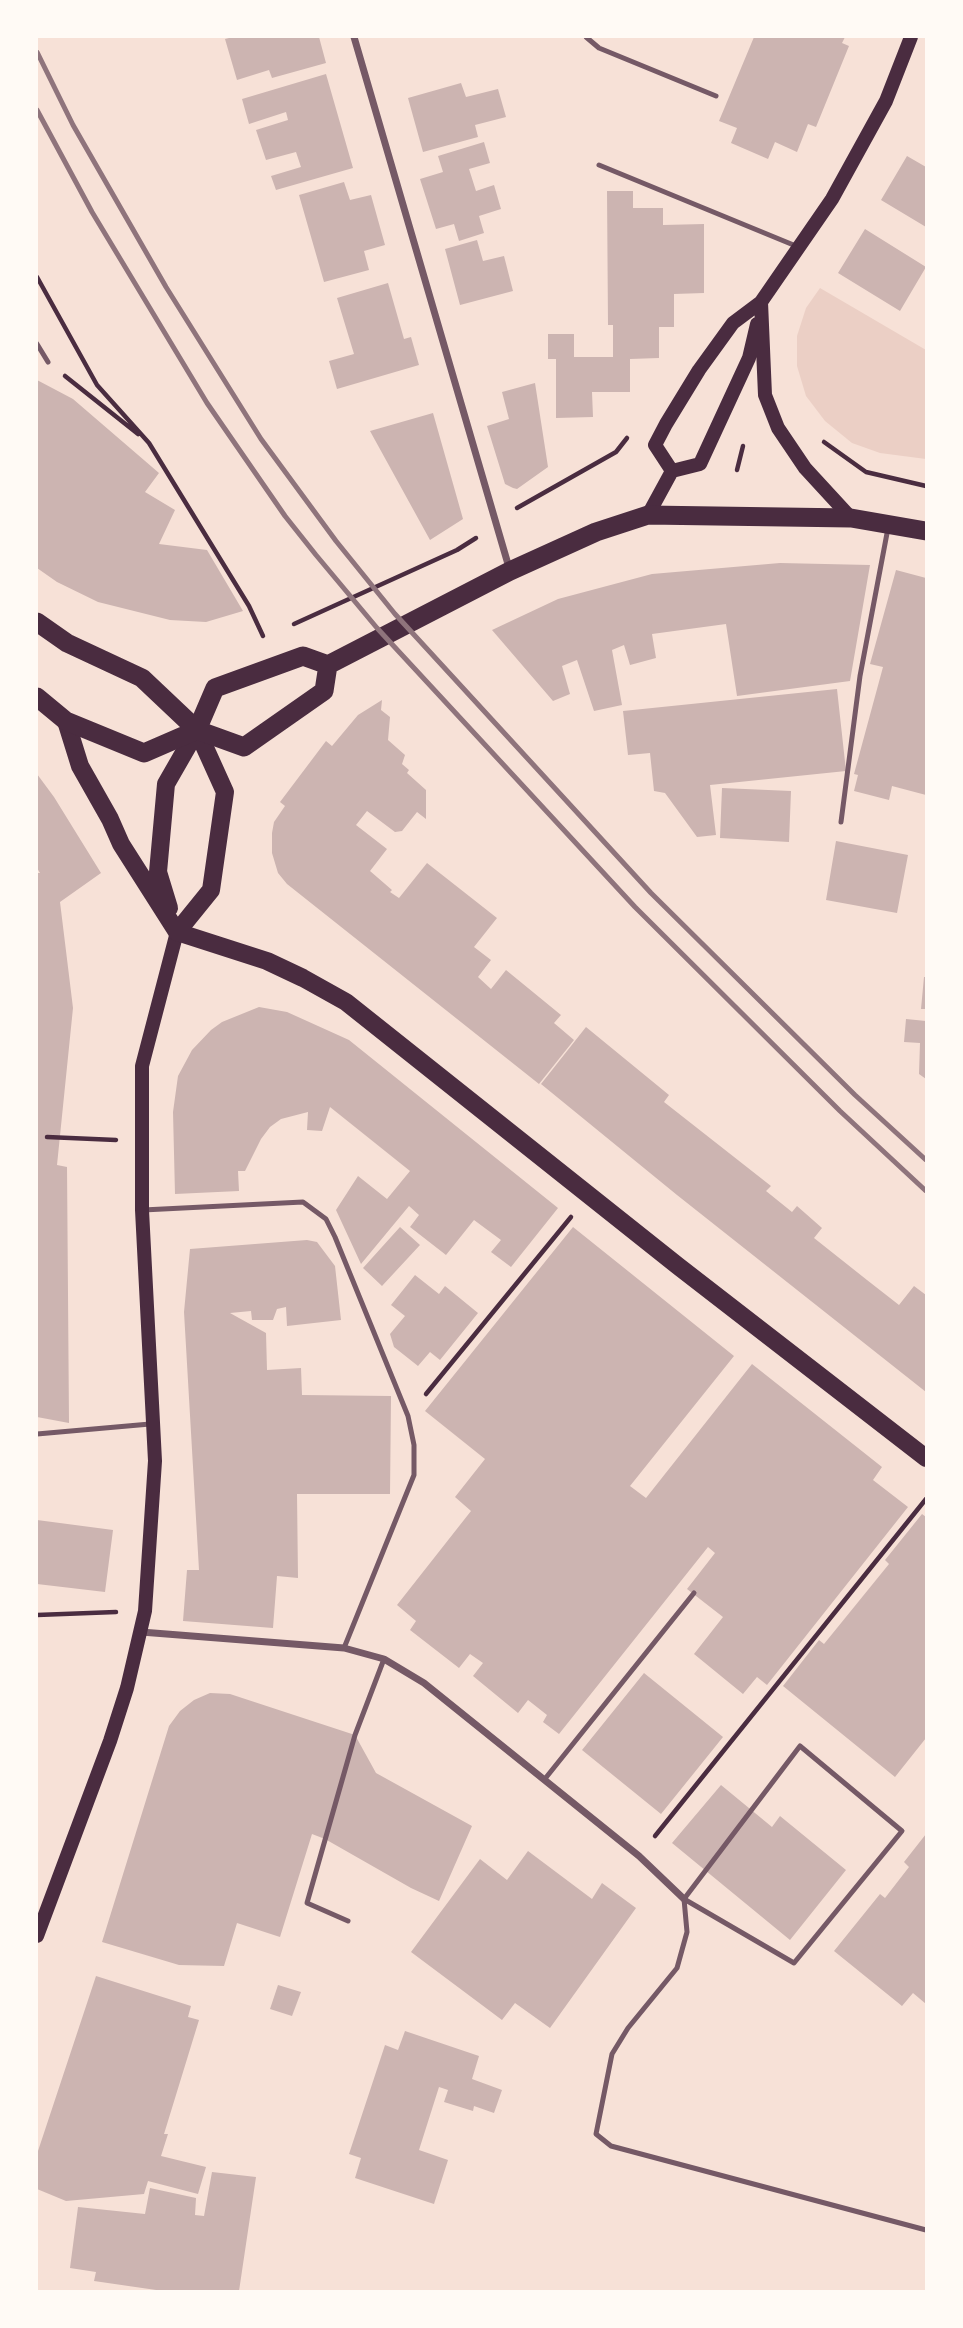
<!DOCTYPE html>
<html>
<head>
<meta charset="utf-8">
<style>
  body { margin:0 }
  #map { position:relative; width:963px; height:2328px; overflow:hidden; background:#f7e1d7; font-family:"Public Sans",sans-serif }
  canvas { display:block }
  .frame { position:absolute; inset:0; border:38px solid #fffaf5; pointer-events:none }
</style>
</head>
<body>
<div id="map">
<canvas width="963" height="2328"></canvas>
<div class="frame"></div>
</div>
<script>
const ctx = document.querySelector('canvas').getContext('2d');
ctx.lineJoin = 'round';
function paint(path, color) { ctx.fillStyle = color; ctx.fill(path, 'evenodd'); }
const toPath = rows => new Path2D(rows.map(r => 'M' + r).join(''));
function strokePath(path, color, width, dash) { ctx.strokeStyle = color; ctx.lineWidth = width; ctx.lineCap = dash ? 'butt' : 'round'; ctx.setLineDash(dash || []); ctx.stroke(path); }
const green = toPath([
  [820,288,926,350,926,459,880,453,852,443,825,421,806,396,797,366,797,336,806,308]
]);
const building = toPath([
  [233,37,319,37,326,63,272,78,269,70,237,80,225,39],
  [754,37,845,37,842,43,849,46,816,127,808,124,797,152,775,142,768,159,731,143,737,128,719,121],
  [326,74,353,168,276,190,271,176,301,167,296,152,266,160,256,130,288,120,286,112,249,124,242,99],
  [461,83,466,97,498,89,506,117,475,125,478,137,423,152,408,98],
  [484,142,490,163,469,169,476,191,494,185,501,209,479,216,484,233,459,241,454,224,436,229,420,179,443,172,438,156],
  [907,156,926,167,926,227,881,200],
  [344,182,350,200,371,195,385,245,364,251,369,270,324,282,299,195],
  [607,191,633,191,633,208,663,208,663,225,704,224,704,293,674,294,674,327,659,327,659,358,630,359,630,392,592,392,593,417,556,418,556,359,548,359,548,334,574,334,574,357,613,357,613,325,608,325],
  [865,229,926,267,900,311,838,273],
  [477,240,483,261,504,256,513,291,460,305,445,249],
  [388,283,404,339,411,337,419,365,337,389,329,361,354,354,337,298],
  [37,380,73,399,159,473,145,492,175,510,159,544,207,550,243,611,206,622,170,620,98,602,57,582,37,568],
  [535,383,548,467,517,489,513,488,505,484,487,426,509,419,502,392],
  [433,413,463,519,430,540,370,431],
  [780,563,870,565,850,681,737,696,726,624,652,634,656,658,630,665,624,645,612,650,622,705,594,711,577,660,562,666,570,694,553,701,492,630,558,599,652,574],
  [896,570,926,578,926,795,892,786,889,800,854,791,858,775,854,774,883,667,870,664],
  [837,689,846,771,710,785,716,835,697,837,665,793,654,791,650,753,628,755,623,711],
  [382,700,381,710,390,717,388,740,405,755,402,764,409,770,407,773,426,790,426,819,417,812,402,831,395,832,367,811,356,825,387,849,370,871,392,890,390,892,399,898,427,863,497,918,474,947,491,960,478,977,491,989,506,970,561,1015,554,1023,574,1040,539,1084,287,884,278,873,272,853,272,833,274,822,285,806,280,802,326,741,332,746,358,715],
  [37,774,54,797,101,873,60,902,73,1008,57,1165,67,1167,69,1423,37,1417,37,873,40,873,37,868],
  [722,788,791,791,789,842,720,838],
  [836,841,908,855,897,913,826,900],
  [924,977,926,977,926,1009,921,1009],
  [259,1007,287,1012,349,1040,558,1208,511,1267,491,1252,501,1240,474,1220,446,1255,410,1227,419,1215,409,1206,361,1264,336,1210,358,1176,387,1199,410,1171,330,1107,322,1131,307,1130,308,1112,281,1119,270,1127,261,1139,245,1171,238,1171,239,1191,175,1194,173,1112,178,1076,192,1050,211,1030,222,1022],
  [906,1019,926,1021,926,1079,919,1074,920,1043,904,1042],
  [586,1027,669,1095,664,1102,771,1186,766,1191,792,1212,797,1206,822,1228,814,1238,867,1280,899,1305,914,1286,926,1295,926,1392,677,1195,541,1084],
  [400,1227,420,1245,382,1286,363,1268],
  [573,1227,734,1356,630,1486,646,1498,752,1364,882,1467,873,1480,908,1507,767,1685,757,1677,743,1694,694,1654,723,1617,687,1589,715,1553,708,1547,559,1734,543,1722,547,1715,528,1700,518,1713,473,1676,483,1663,470,1654,459,1668,410,1630,416,1621,397,1605,471,1511,455,1497,485,1459,425,1411],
  [307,1240,317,1242,335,1266,341,1320,287,1326,286,1307,277,1309,273,1320,252,1320,251,1311,230,1313,266,1333,267,1370,301,1368,302,1395,391,1396,390,1494,297,1494,298,1578,277,1576,273,1628,183,1621,187,1570,199,1570,184,1312,190,1249],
  [415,1275,439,1294,445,1286,478,1313,440,1360,430,1352,418,1366,394,1347,390,1334,405,1316,391,1305],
  [922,1514,926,1517,926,1738,895,1777,783,1686,819,1640,824,1644,889,1564,885,1560],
  [37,1520,113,1530,105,1592,37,1584],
  [644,1673,723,1737,661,1814,582,1750],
  [210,1693,230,1694,355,1735,376,1773,472,1826,439,1901,411,1888,325,1839,312,1834,280,1937,237,1923,224,1966,179,1965,102,1942,169,1726,180,1711,194,1700],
  [721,1785,772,1827,780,1816,846,1870,790,1940,672,1843],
  [926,1834,926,2004,913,1993,902,2006,834,1951,880,1894,885,1898,909,1867,904,1862],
  [528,1851,592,1899,602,1883,636,1908,550,2028,515,2003,502,2020,411,1952,480,1859,507,1880],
  [96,1976,191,2006,188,2017,199,2020,164,2134,168,2134,161,2156,206,2167,198,2194,148,2181,144,2194,66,2201,37,2189,37,2154],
  [278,1985,301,1992,292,2016,270,2009],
  [405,2031,479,2056,472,2079,502,2090,494,2113,474,2106,473,2111,444,2102,448,2090,439,2087,419,2150,448,2160,434,2204,355,2178,361,2158,349,2154,385,2045,398,2050],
  [212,2172,256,2177,239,2291,163,2291,94,2281,96,2272,70,2268,78,2207,145,2214,150,2188,196,2198,195,2215,204,2216]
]);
const path = toPath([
  [37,277,97,385,149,443,249,606,263,636],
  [65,376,138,434],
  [824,442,866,472,926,486],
  [737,470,743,446],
  [517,508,616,452,627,438],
  [294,624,457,550,476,538],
  [47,1137,116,1140],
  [426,1394,571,1217],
  [37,1615,116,1612],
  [655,1836,926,1499]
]);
const service = toPath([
  [586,37,599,48,716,96],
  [599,165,796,246],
  [37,344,48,362],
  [841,822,860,676,888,528],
  [143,1210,303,1202,326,1219,335,1237,408,1416,414,1445,414,1475,344,1648],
  [37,1434,150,1424],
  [544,1780,694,1593],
  [684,1899,794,1963,902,1831,800,1746,684,1899,687,1932,677,1968,628,2028,612,2054,596,2134,611,2146,926,2230],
  [348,1921,307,1903,355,1735,384,1659]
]);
const minor = toPath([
  [354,37,510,571],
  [141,1632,344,1648,384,1659,424,1683,639,1856,684,1899]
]);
const secondary = toPath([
  [761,302,765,395,778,428,805,468,851,518],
  [672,471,655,445,666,424,699,370,733,323,761,302,832,199,886,101,911,37],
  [672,471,700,464,749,358,757,324],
  [648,515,672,471],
  [37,1936,110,1741,127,1688,145,1611,155,1461,142,1210,142,1066,177,932]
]);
const primary = toPath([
  [66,721,80,766,110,819,121,844,177,932],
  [169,908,158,872,166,784,197,730],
  [177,932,267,961,303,978,346,1002,678,1266,926,1458],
  [177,932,211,890,225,792,197,730]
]);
const trunk = toPath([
  [37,622,67,643,142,678,197,730,244,747,324,691,328,665],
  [37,697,66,721,144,753,197,730],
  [197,730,215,688,303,656,328,665,510,571,596,532,648,515,851,518,926,531]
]);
const rail = toPath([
  [37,52,73,125,166,287,261,439,336,541,395,614,651,893,855,1095,926,1160],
  [37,110,92,212,207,403,285,516,316,555,377,628,635,907,840,1111,926,1191]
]);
paint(green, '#ebcfc5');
paint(building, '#ccb4b1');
strokePath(path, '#4a2c40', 4.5);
strokePath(service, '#755966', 5);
strokePath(minor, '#755966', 7);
strokePath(secondary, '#4a2c40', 14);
strokePath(primary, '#4a2c40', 18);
strokePath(trunk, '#4a2c40', 19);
strokePath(rail, '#8f747c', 5);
</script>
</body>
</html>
